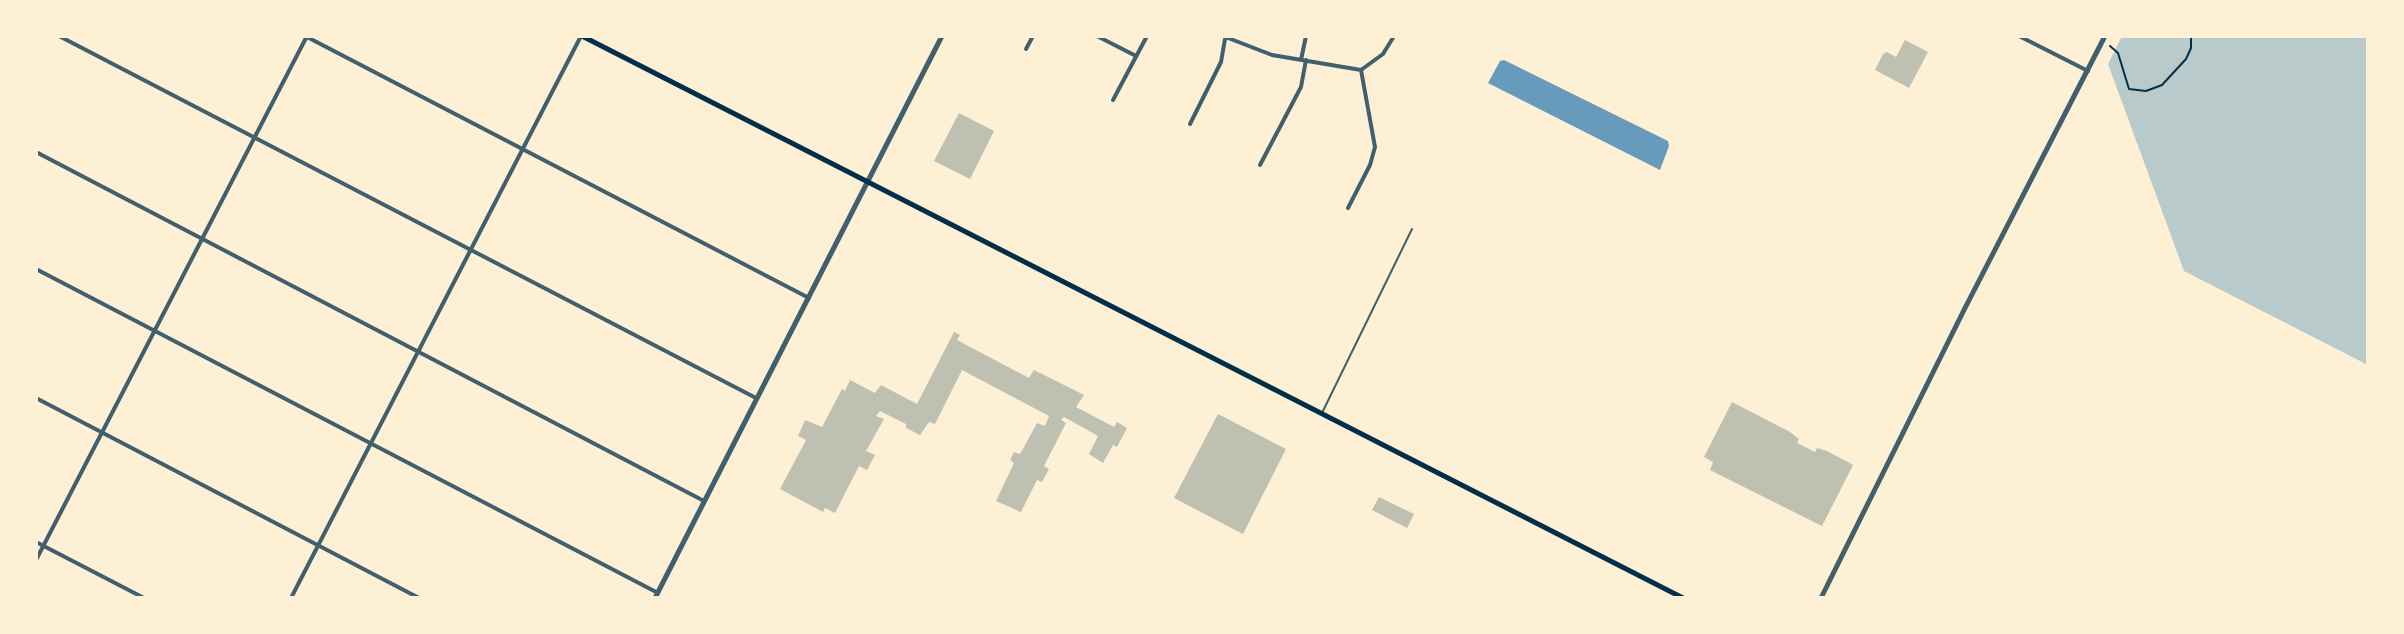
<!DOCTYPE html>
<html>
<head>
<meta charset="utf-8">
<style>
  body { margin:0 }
  #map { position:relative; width:2404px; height:634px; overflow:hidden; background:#fdf0d5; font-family:"Fira Sans",sans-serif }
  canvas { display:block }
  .frame { position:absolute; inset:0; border:38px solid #fdf0d5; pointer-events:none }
</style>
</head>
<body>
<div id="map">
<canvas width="2404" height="634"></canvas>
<div class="frame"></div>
</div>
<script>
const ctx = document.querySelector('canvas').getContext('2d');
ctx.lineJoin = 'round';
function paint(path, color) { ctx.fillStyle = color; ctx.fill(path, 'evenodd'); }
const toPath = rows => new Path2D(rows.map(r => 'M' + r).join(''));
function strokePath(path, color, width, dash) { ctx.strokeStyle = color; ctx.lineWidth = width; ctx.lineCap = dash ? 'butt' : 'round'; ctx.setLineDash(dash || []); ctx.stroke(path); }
const green = toPath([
  [2122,36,2368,36,2368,365,2184,271,2108,64]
]);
const water = toPath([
  [1504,60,1668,141,1669,146,1660,170,1488,83,1500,61]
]);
const building = toPath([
  [1905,40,1928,52,1909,88,1875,70,1883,54,1887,52,1896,57],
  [959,113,994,131,970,179,934,161],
  [954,332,960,335,957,340,1029,378,1034,370,1084,395,1076,407,1114,427,1117,422,1127,428,1117,447,1113,445,1103,463,1089,454,1098,436,1064,417,1061,420,1066,423,1044,466,1049,469,1042,482,1037,480,1021,512,996,501,1014,463,1010,460,1014,452,1020,454,1037,423,1045,426,1049,416,962,370,935,424,929,422,920,435,906,428,906,424,880,411,876,416,884,419,866,451,875,455,867,470,859,466,835,513,825,508,823,512,780,489,806,440,798,436,805,420,822,427,842,389,845,391,850,380,875,393,881,385,917,404],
  [1732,402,1790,432,1799,439,1797,443,1815,452,1817,448,1827,451,1853,465,1822,526,1710,470,1713,462,1704,457],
  [1218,414,1286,449,1243,534,1174,498],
  [1379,497,1414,514,1407,528,1372,510]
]);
const path = toPath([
  [2110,46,2118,53,2129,89,2146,91,2162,85,2186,59,2191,48,2191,36]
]);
const service = toPath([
  [1322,413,1412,229]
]);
const minor = toPath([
  [59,36,756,398],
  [1097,36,1136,56],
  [1223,36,1272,55,1361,70],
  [2019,36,2088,71],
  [307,37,809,298],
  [1026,49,1033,36],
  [1301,60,1306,36],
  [1361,70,1383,54,1394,36],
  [1113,100,1147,36],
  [1190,124,1221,62,1225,39],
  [36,152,704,501],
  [1260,165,1301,87,1306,60],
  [1348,208,1370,165,1375,147,1361,70],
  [36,269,658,593],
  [36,398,419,598],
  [36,542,144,598],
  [36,560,307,36],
  [291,598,581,36]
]);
const tertiary = toPath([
  [655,598,942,36],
  [1821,598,1965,308,2105,36]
]);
const secondary = toPath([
  [582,36,1683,598]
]);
paint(green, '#b9caca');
paint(water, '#669bbc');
paint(building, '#bec0b2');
strokePath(path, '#003049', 2);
strokePath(service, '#3f606c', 2);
strokePath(minor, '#3f606c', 4);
strokePath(tertiary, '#3f606c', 5);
strokePath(secondary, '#003049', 5);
</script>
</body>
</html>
